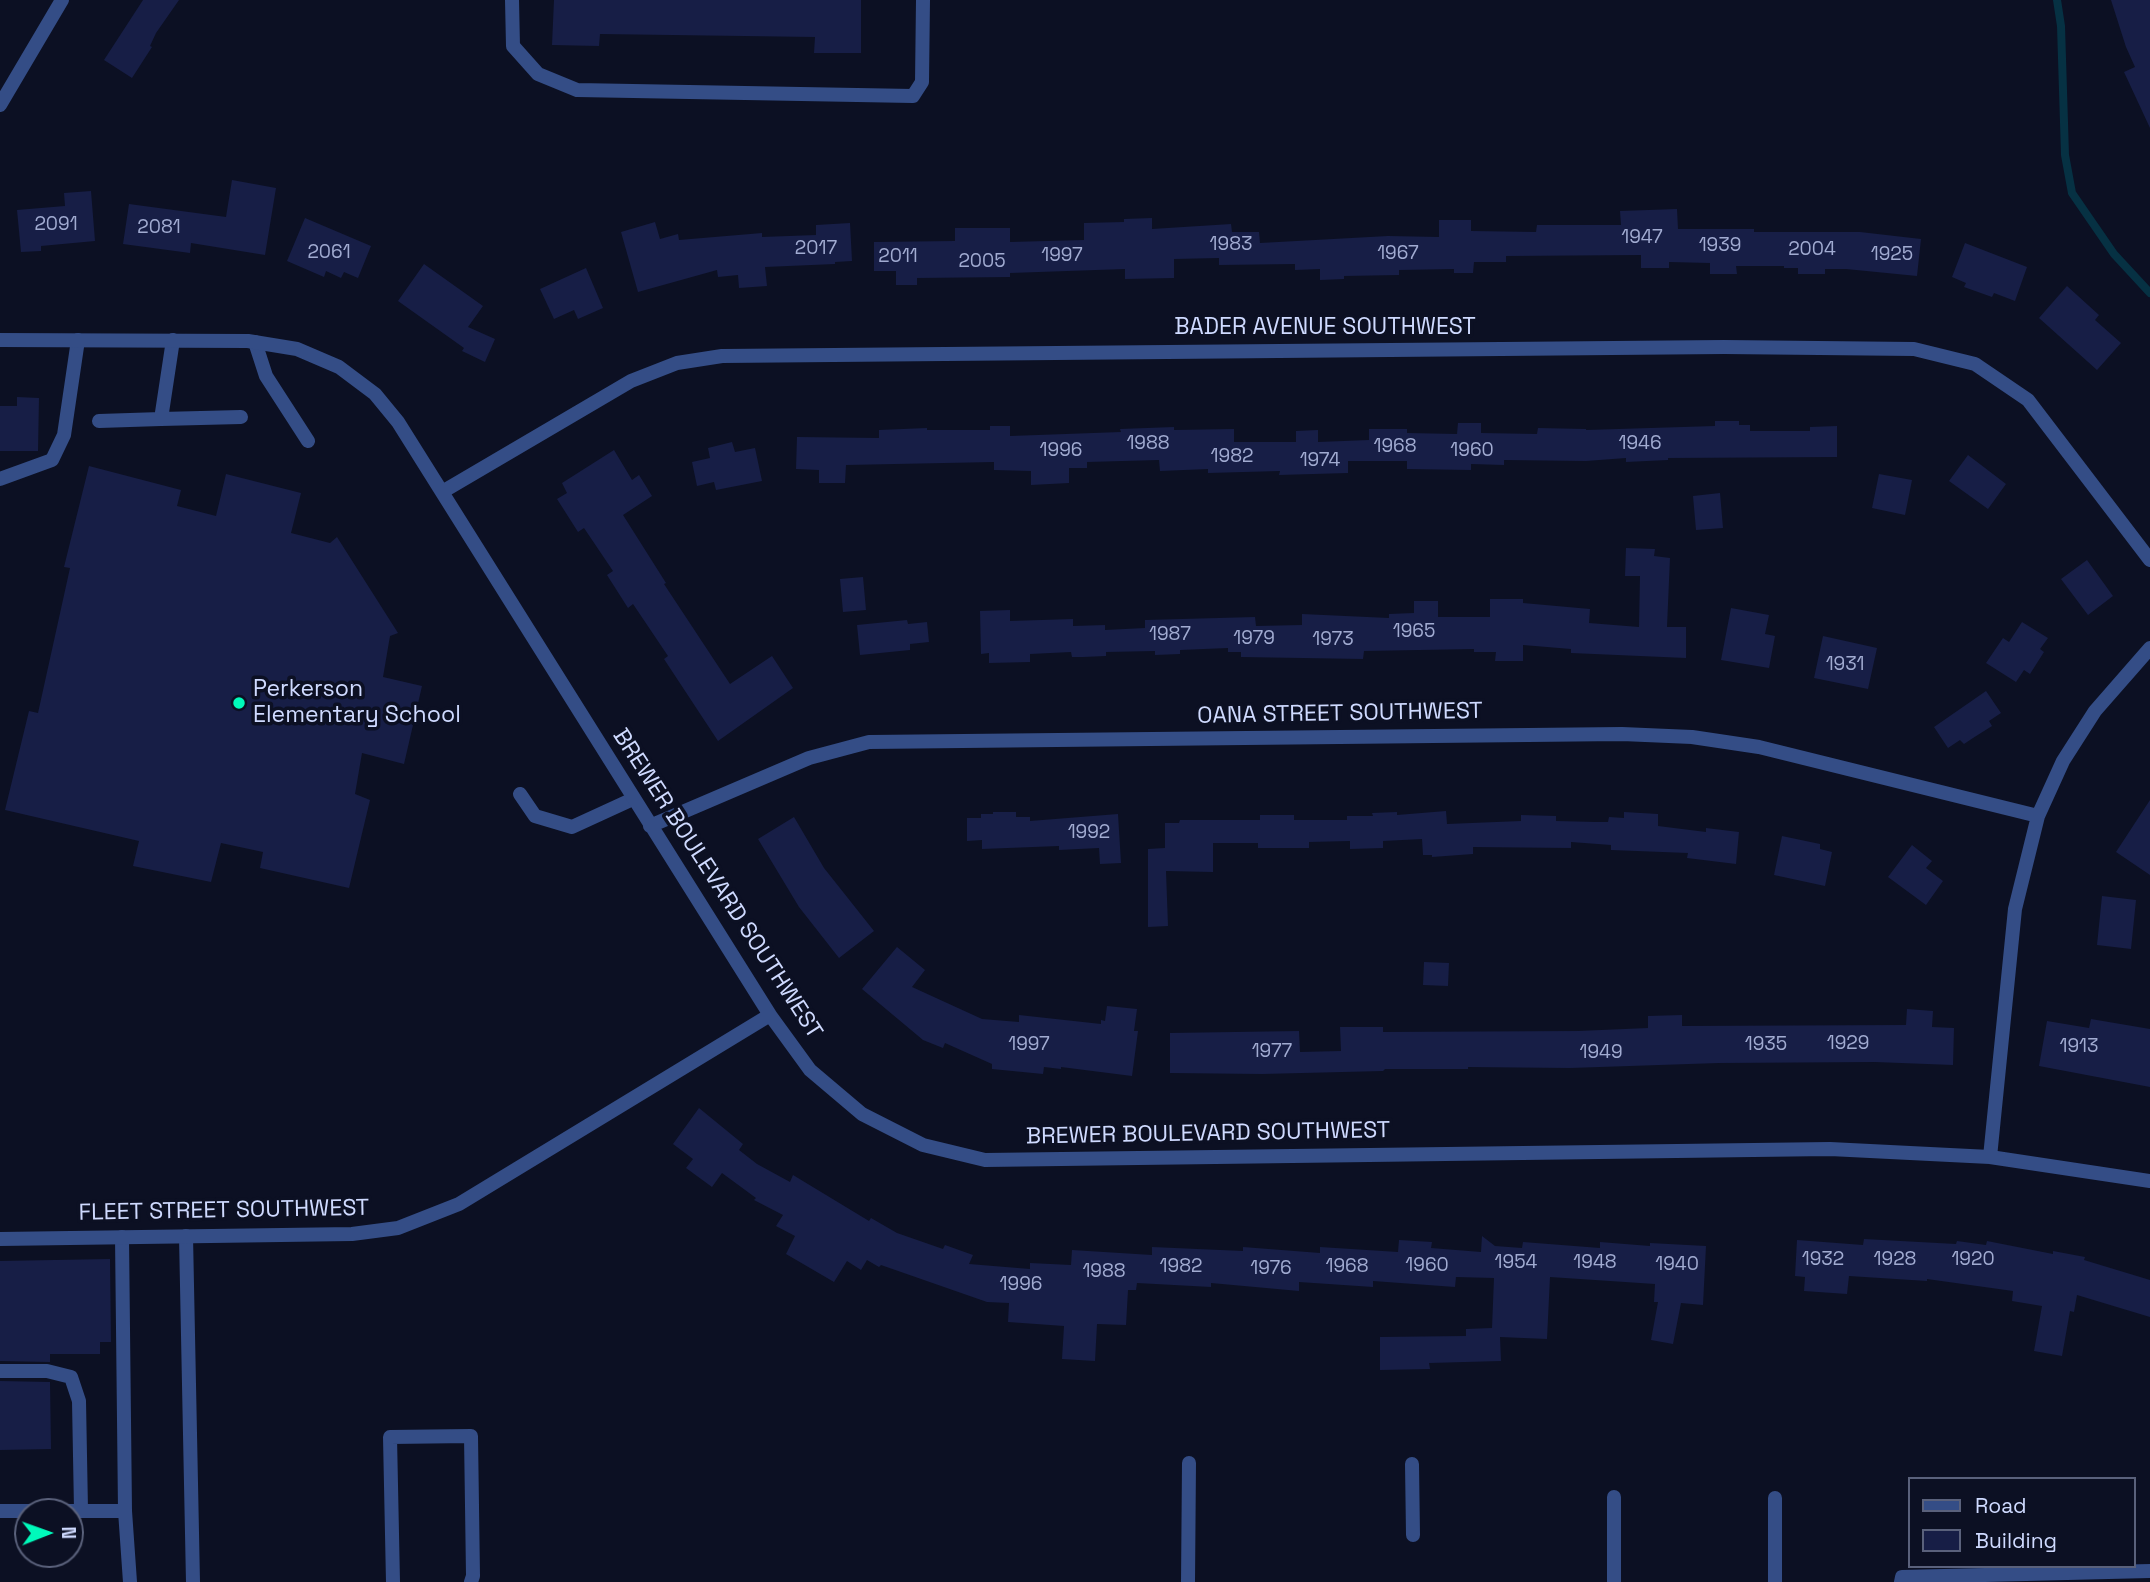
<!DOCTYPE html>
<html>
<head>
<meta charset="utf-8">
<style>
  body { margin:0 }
  #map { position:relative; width:2150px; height:1582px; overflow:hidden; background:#0c1023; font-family:"Space Grotesk",sans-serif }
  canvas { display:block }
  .legend { position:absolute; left:1908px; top:1477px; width:228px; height:91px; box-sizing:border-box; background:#0c1023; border:2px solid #5a617b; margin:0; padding:9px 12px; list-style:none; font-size:21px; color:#cfdaff }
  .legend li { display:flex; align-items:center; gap:14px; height:35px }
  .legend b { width:35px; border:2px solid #5a617b }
  .north { position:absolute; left:14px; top:1498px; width:70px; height:70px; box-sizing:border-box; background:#0c1023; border:2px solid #5a617b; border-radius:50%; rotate:89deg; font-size:19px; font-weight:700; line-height:28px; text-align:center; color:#cfdaff }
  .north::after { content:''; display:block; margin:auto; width:24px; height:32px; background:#00fabb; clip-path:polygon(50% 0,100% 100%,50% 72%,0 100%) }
</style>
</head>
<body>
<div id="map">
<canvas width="2150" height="1582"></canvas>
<ul class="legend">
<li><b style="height:9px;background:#344d86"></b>Road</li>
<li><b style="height:19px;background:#171e46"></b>Building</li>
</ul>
<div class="north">N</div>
</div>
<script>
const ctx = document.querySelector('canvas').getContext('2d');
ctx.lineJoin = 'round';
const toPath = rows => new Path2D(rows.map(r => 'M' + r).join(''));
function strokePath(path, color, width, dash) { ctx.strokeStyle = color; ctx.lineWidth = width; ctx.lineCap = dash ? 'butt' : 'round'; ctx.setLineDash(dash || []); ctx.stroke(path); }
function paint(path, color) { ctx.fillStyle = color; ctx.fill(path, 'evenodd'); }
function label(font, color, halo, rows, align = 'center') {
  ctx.font = font + ' "Space Grotesk",sans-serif'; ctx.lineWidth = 7; ctx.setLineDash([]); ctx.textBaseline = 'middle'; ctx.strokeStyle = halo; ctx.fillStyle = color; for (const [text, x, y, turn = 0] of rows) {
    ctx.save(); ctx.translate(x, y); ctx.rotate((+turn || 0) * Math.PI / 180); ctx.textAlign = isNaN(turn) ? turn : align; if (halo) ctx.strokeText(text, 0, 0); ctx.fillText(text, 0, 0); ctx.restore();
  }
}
const stream = toPath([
  [2057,0,2061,26,2065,155,2072,193,2114,254,2150,293]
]);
const building = toPath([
  [143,0,179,0,156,33,150,46,152,47,132,78,104,60],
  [554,0,861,0,861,53,814,53,815,37,600,34,599,46,552,45],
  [2111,0,2150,0,2150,128,2124,72,2135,67,2126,47],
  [232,180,276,188,265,255,191,243,190,253,123,244,129,204,226,217],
  [91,191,95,241,41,246,41,251,21,252,17,210,65,206,64,193],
  [1677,209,1678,229,1754,229,1754,232,1860,232,1921,239,1917,276,1846,269,1825,269,1825,274,1798,274,1798,268,1784,268,1784,266,1736,266,1737,274,1710,274,1710,263,1669,262,1669,268,1641,268,1641,255,1506,256,1506,262,1474,262,1473,273,1454,273,1454,269,1399,270,1399,275,1344,276,1344,279,1320,280,1320,269,1295,270,1295,264,1219,265,1219,258,1174,259,1174,278,1125,279,1125,269,1010,273,1010,277,917,278,917,285,896,285,896,271,874,271,874,242,955,241,955,228,1010,228,1010,242,1084,240,1084,223,1124,222,1124,219,1152,218,1152,229,1231,224,1232,232,1259,232,1260,243,1388,236,1439,237,1439,220,1471,220,1471,231,1536,232,1537,225,1621,225,1620,211],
  [305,218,371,246,358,278,344,272,341,278,326,271,324,277,287,261],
  [655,222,660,239,678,234,679,240,762,233,762,237,816,235,816,225,850,223,852,261,835,262,835,264,765,267,767,286,739,288,738,275,718,277,717,270,638,292,621,232],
  [1965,243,2027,267,2015,301,1994,293,1992,297,1964,287,1966,283,1952,277],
  [424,264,483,306,468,327,495,339,485,362,462,351,464,348,398,301],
  [586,268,603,308,578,319,574,310,554,319,540,289],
  [2067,286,2099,315,2095,320,2121,343,2097,370,2039,318],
  [17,397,39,398,38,451,0,451,0,406,17,406],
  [1715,421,1739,421,1739,425,1750,425,1750,431,1810,431,1810,427,1837,426,1837,457,1668,458,1668,460,1626,462,1626,458,1586,461,1504,460,1504,465,1471,464,1471,470,1407,469,1407,461,1348,461,1348,473,1279,475,1280,471,1208,473,1208,469,1160,471,1159,460,1087,462,1087,468,1069,468,1069,483,1031,485,1031,471,994,470,994,462,846,465,845,483,819,483,819,470,796,469,797,437,879,438,879,430,927,428,927,430,990,430,990,426,1010,426,1010,436,1121,432,1120,429,1174,427,1174,430,1234,429,1234,442,1296,442,1296,431,1318,430,1318,442,1369,440,1369,429,1407,429,1407,433,1457,434,1458,423,1481,423,1481,433,1537,434,1538,428,1586,429,1586,430,1715,426],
  [732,442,735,452,755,448,762,481,716,490,714,482,697,486,692,462,710,458,708,448],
  [614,450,632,480,639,475,652,496,623,515,666,583,664,584,730,684,772,656,793,688,718,741,664,659,668,656,633,604,628,608,607,575,613,571,584,528,578,532,557,499,567,493,562,483],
  [1968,455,2006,484,1988,509,1949,481],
  [89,466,181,490,177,506,216,516,226,474,301,493,291,533,330,543,337,537,398,633,390,636,383,677,422,686,404,764,362,753,355,794,370,800,349,888,260,868,263,852,221,843,211,882,133,866,139,841,5,810,29,711,38,713,70,568,64,567],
  [1879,474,1912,480,1905,515,1872,508],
  [1720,493,1723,528,1696,530,1693,496],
  [1626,548,1655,549,1654,556,1670,558,1667,627,1686,627,1686,658,1571,653,1571,649,1523,645,1523,661,1495,661,1496,652,1474,652,1474,649,1364,651,1363,659,1241,657,1241,652,1228,652,1228,648,1180,650,1180,654,1155,655,1155,651,1106,652,1106,656,1083,657,1072,657,1071,652,1030,654,1030,662,989,663,989,653,981,654,980,611,1010,610,1010,621,1073,619,1073,626,1105,625,1105,630,1145,628,1145,620,1255,617,1256,626,1302,625,1302,614,1389,618,1389,614,1414,613,1414,601,1438,601,1438,617,1490,617,1490,599,1523,599,1523,603,1590,609,1589,623,1639,627,1640,576,1625,576],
  [2087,560,2113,596,2088,615,2061,579],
  [863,577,866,610,843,612,840,579],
  [1731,608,1769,615,1765,634,1775,636,1769,668,1721,660],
  [907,620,908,624,927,622,929,642,910,644,910,650,860,655,857,625],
  [2022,622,2048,638,2040,649,2044,652,2030,674,2024,670,2016,682,1986,663,2003,638,2009,642],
  [1823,636,1877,648,1868,689,1814,678],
  [1986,691,2001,713,1989,721,1992,726,1973,738,1964,744,1960,740,1948,748,1934,727],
  [2150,800,2150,875,2116,852],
  [1446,811,1447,824,1521,821,1521,815,1556,816,1556,821,1596,822,1608,822,1609,817,1624,818,1624,812,1658,814,1658,826,1706,832,1706,828,1739,832,1736,864,1687,858,1688,853,1611,850,1611,845,1571,842,1571,848,1473,847,1473,854,1432,857,1432,855,1423,855,1422,839,1383,841,1383,848,1350,849,1350,841,1309,842,1309,848,1258,848,1258,843,1213,843,1213,872,1166,871,1168,926,1148,927,1148,849,1165,848,1165,823,1179,823,1180,820,1260,820,1260,815,1294,815,1294,820,1347,820,1347,816,1373,816,1372,813,1397,812,1397,815],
  [993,812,1016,812,1016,817,1030,817,1030,821,1118,814,1121,863,1100,864,1099,848,1059,850,1059,846,982,849,982,840,967,841,967,818,981,818,981,814,993,814],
  [794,817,824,868,874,931,839,958,799,907,758,839],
  [1782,836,1820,844,1820,849,1832,852,1825,886,1774,875],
  [1912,845,1932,861,1926,868,1943,881,1926,905,1888,877],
  [2102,896,2136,900,2131,949,2097,945],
  [897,947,925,970,912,987,982,1019,1019,1022,1019,1015,1101,1024,1101,1020,1105,1021,1107,1006,1137,1009,1134,1031,1138,1031,1132,1076,1061,1067,1061,1069,1044,1067,1043,1074,992,1069,992,1064,945,1043,943,1048,923,1040,862,989],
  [1424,962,1449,963,1448,986,1423,985],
  [1907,1009,1933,1011,1932,1027,1954,1028,1953,1065,1875,1062,1719,1063,1570,1068,1468,1067,1468,1069,1385,1069,1383,1071,1262,1074,1170,1073,1170,1033,1299,1031,1300,1052,1341,1051,1340,1027,1383,1027,1383,1032,1578,1031,1648,1028,1648,1016,1682,1015,1682,1026,1906,1025],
  [2091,1019,2150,1029,2150,1087,2039,1066,2047,1021,2089,1028],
  [699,1108,743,1144,739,1150,757,1164,790,1182,793,1175,869,1221,871,1218,897,1233,943,1249,945,1245,973,1255,969,1264,1030,1269,1030,1263,1071,1265,1072,1250,1152,1255,1152,1247,1243,1251,1243,1247,1320,1253,1320,1247,1398,1252,1399,1240,1432,1242,1431,1248,1481,1252,1482,1236,1495,1246,1522,1248,1523,1242,1600,1248,1600,1242,1650,1246,1650,1243,1706,1246,1703,1305,1681,1303,1673,1344,1651,1340,1658,1302,1654,1302,1655,1284,1550,1277,1547,1339,1500,1337,1501,1361,1429,1363,1430,1369,1380,1370,1380,1337,1466,1336,1466,1329,1492,1328,1494,1278,1456,1277,1455,1287,1373,1281,1373,1287,1299,1282,1299,1291,1211,1283,1211,1287,1137,1283,1136,1290,1128,1290,1126,1325,1097,1324,1095,1361,1062,1359,1064,1326,1008,1322,1009,1303,987,1302,881,1265,879,1267,867,1260,861,1270,847,1261,834,1282,786,1254,795,1236,776,1226,783,1215,754,1200,756,1198,722,1173,712,1187,686,1168,693,1159,673,1144],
  [1864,1239,1956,1244,1957,1241,1986,1245,1987,1241,2053,1254,2053,1251,2085,1257,2084,1260,2150,1280,2150,1317,2077,1295,2074,1312,2070,1311,2062,1356,2034,1351,2042,1306,2012,1301,2013,1291,1927,1279,1927,1281,1849,1276,1847,1294,1804,1291,1805,1277,1795,1276,1797,1240,1863,1245],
  [110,1259,111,1342,100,1342,100,1354,50,1354,50,1362,0,1361,0,1261],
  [0,1381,50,1382,51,1449,0,1450]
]);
const service = toPath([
  [512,0,513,46,538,74,577,90,913,96,922,82,923,0],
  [173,340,161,419,241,417],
  [255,342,266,376,308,441],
  [99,421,161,419],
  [0,479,52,460,64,435,78,340],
  [520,794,535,816,572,827,633,799],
  [186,1236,193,1582],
  [122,1237,125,1511,130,1582],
  [0,1371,47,1371,71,1377,79,1401,81,1510],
  [1412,1464,1413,1535],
  [0,1511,125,1511],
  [393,1582,390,1437,471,1436,473,1576,471,1582],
  [1188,1582,1189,1463],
  [1614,1582,1614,1497],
  [1775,1582,1775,1498],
  [1901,1582,1902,1577,2150,1571]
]);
const minor = toPath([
  [0,340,248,341,297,349,339,367,375,394,398,422,770,1015,810,1070,862,1114,923,1145,985,1160,1830,1149,1990,1157,2150,1181],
  [442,492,631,381,677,363,722,356,1724,347,1914,349,1975,364,2028,400,2150,560],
  [650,826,809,758,869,742,1622,734,1692,737,1759,747,2038,816],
  [1990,1157,2015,909,2038,816,2063,761,2095,711,2150,648],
  [0,1239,352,1234,398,1228,459,1204,770,1015]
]);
const tertiary = toPath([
  [0,105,62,0]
]);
const markers = [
  [239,703,7,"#00fabb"]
];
const numberNames = [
  ["2091",56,225],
  ["2081",159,228],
  ["1947",1642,238],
  ["1983",1231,245],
  ["1939",1720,246],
  ["2017",816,249],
  ["2004",1812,250],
  ["2061",329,253],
  ["1967",1398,254],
  ["1925",1892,255],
  ["1997",1062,256],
  ["2011",898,257],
  ["2005",982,262],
  ["1988",1148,444],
  ["1946",1640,444],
  ["1968",1395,447],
  ["1996",1061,451],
  ["1960",1472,451],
  ["1982",1232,457],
  ["1974",1320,461],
  ["1965",1414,632],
  ["1987",1170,635],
  ["1979",1254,639],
  ["1973",1333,640],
  ["1931",1845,665],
  ["1992",1089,833],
  ["1929",1848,1044],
  ["1997",1029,1045],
  ["1935",1766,1045],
  ["1913",2079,1047],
  ["1977",1272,1052],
  ["1949",1601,1053],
  ["1932",1823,1260],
  ["1928",1895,1260],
  ["1920",1973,1260],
  ["1954",1516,1263],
  ["1948",1595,1263],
  ["1940",1677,1265],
  ["1960",1427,1266],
  ["1982",1181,1267],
  ["1968",1347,1267],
  ["1976",1271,1269],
  ["1988",1104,1272],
  ["1996",1021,1285]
];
const streetNames = [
  ["BADER AVENUE SOUTHWEST",1325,328],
  ["OANA STREET SOUTHWEST",1340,714,-1],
  ["BREWER BOULEVARD SOUTHWEST",717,884,57],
  ["BREWER BOULEVARD SOUTHWEST",1208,1134,-1],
  ["FLEET STREET SOUTHWEST",224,1211,-1]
];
const poiNames = [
  ["Perkerson",253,690],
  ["Elementary School",253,716]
];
strokePath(stream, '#063143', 8);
paint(building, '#171e46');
strokePath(service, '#344d86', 14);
strokePath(minor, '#344d86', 14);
strokePath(tertiary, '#344d86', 14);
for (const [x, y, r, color] of markers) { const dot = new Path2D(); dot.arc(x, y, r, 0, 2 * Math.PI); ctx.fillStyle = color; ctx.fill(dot); strokePath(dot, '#0c1023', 2.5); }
label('19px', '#a1abd1', null, numberNames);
label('23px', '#cfdaff', '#0c1023', streetNames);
label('23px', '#cfdaff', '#0c1023', poiNames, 'left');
</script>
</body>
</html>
